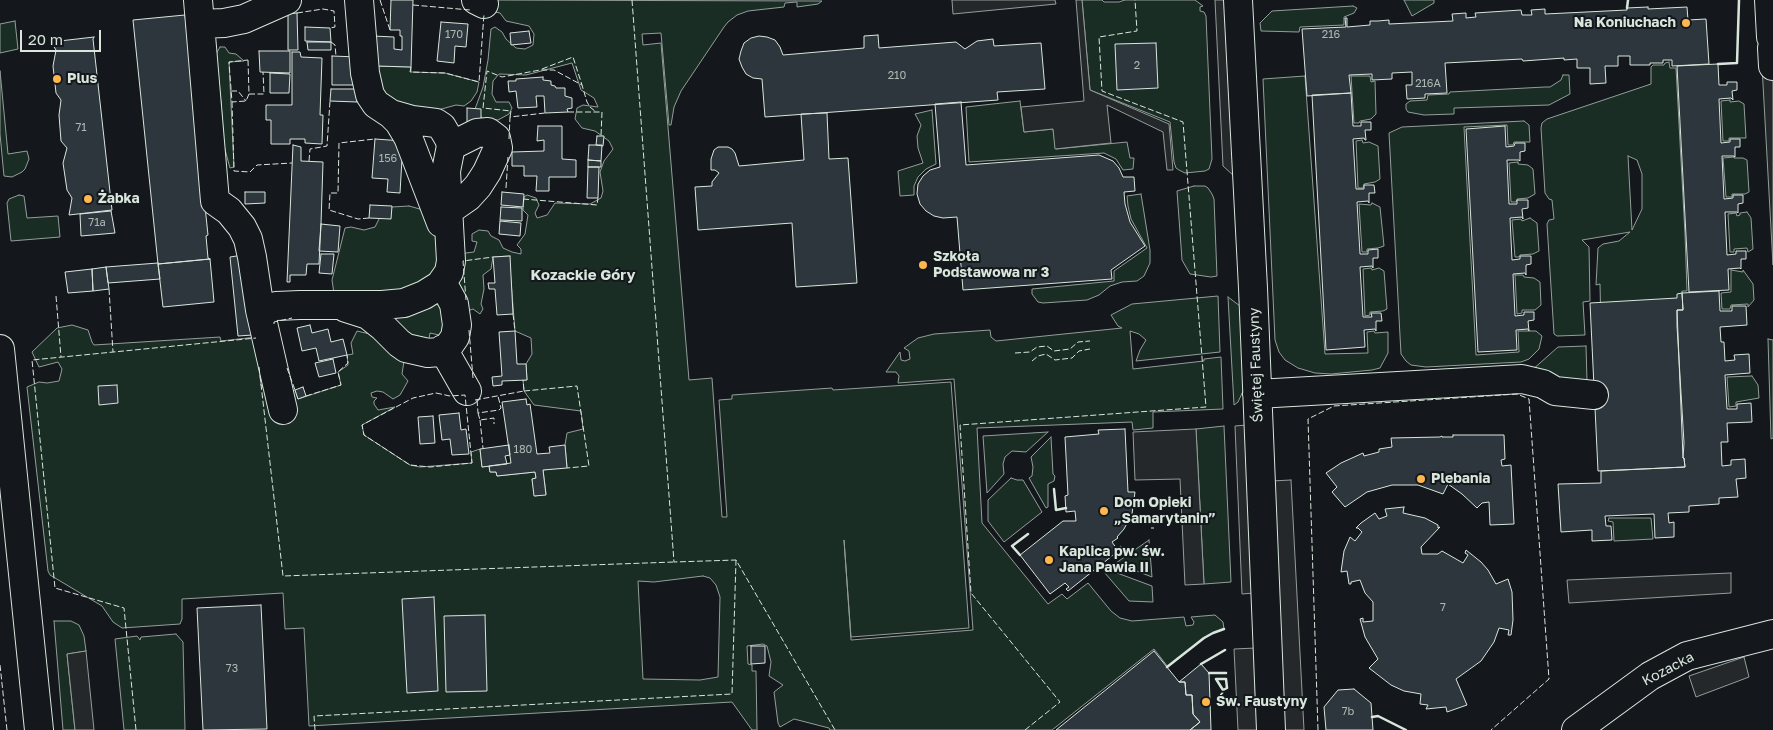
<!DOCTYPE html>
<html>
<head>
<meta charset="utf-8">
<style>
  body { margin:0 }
  #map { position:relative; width:1773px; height:730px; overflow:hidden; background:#14181c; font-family:"Golos Text",sans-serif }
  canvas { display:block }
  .scale { position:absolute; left:20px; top:30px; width:81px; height:22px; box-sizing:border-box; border:2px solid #d8e6dc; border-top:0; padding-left:6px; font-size:15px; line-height:18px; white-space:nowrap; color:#d8e6dc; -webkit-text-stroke:4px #14181c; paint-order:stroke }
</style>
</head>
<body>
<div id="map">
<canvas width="1773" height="730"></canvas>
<div class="scale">20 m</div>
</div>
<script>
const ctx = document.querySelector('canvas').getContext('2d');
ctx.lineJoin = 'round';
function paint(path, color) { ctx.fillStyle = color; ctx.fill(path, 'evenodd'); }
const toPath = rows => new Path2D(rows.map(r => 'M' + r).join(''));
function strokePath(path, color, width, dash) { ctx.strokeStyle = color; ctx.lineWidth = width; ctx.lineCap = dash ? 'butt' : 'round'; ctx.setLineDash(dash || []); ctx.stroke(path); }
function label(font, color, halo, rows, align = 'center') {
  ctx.font = font + ' "Golos Text",sans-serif'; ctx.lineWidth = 4; ctx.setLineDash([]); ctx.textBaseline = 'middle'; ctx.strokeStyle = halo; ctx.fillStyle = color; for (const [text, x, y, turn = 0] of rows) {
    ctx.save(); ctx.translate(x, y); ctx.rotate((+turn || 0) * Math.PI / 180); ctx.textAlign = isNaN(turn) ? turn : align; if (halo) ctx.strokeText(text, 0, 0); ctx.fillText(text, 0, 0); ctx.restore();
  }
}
const green = toPath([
  [483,0,822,1,818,4,797,7,797,2,785,3,784,7,748,11,737,15,728,22,724,27,681,91,674,107,671,125,669,125,661,33,642,34,643,45,661,43,689,380,712,378,722,517,727,517,719,400,732,399,732,395,832,388,833,390,951,382,969,628,851,637,844,540,851,640,973,630,954,379,898,383,899,376,896,372,886,372,900,352,901,360,905,361,910,359,909,351,904,348,918,338,934,334,990,330,991,337,996,341,1122,328,1118,326,1111,315,1132,304,1218,296,1220,352,1136,361,1140,350,1146,340,1139,334,1130,331,1133,369,1204,361,1204,359,1221,357,1223,409,1153,412,1153,428,1133,430,1132,422,977,428,982,523,1048,604,1062,594,1067,599,1088,583,1111,611,1120,618,1132,621,1184,617,1186,626,1193,625,1194,622,1191,617,1215,615,1223,622,1224,629,1213,633,1204,638,1168,667,1154,649,1052,730,830,730,829,728,794,719,780,727,778,723,774,692,783,685,769,676,771,662,767,646,763,644,747,646,748,664,752,665,752,671,756,671,757,730,752,730,732,702,309,726,304,628,285,629,283,593,182,599,182,619,180,624,122,628,113,622,102,606,50,575,48,571,27,387,39,382,47,383,59,381,62,369,58,362,39,367,32,352,57,328,72,325,88,330,92,342,94,345,220,337,221,341,256,337,261,385,270,398,295,390,298,399,341,385,338,372,348,365,347,355,353,354,351,343,357,331,370,334,404,361,402,374,408,381,400,395,393,399,383,392,377,391,371,393,372,397,377,398,374,401,374,404,378,410,395,407,362,425,364,435,410,465,420,467,472,463,471,452,480,449,482,467,489,466,490,472,496,472,497,476,535,472,536,478,532,479,535,496,546,494,543,470,567,467,565,445,567,433,583,429,581,411,534,405,524,391,523,380,527,380,526,364,532,354,531,338,515,331,509,256,493,257,491,269,483,275,484,289,481,304,483,309,480,314,473,309,465,312,454,275,458,257,466,253,474,252,477,242,472,241,472,234,479,230,488,231,491,236,499,240,503,248,512,252,521,254,521,249,517,245,525,234,528,215,523,210,524,197,527,195,536,198,539,205,535,213,537,218,547,215,555,203,590,204,601,198,603,191,600,172,604,161,613,149,609,141,595,131,582,128,575,119,577,108,583,105,598,107,594,98,581,90,572,63,526,75,499,74,493,81,492,94,496,102,509,102,512,108,509,114,498,120,483,119,475,109,483,87,488,60,491,29,495,27,502,32,506,39,516,48,525,49,533,45,534,34,529,26,506,21,500,13,495,12,491,5,483,0],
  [703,576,710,578,716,585,720,597,718,677,700,680,643,679,638,581,654,582,703,576],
  [1082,0,1102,0,1104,2,1119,2,1125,0,1195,0,1203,6,1200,7,1200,11,1204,12,1206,16,1212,159,1209,169,1205,171,1185,173,1179,170,1176,168,1174,162,1170,122,1090,90,1082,0],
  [1404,0,1434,0,1434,3,1412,16,1404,0],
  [1353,6,1357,8,1354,13,1344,17,1344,25,1300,27,1299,32,1261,31,1260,23,1272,11,1353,6],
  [15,21,18,49,0,53,0,24,15,21],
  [220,47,225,47,229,53,236,54,244,61,229,62,234,167,230,168,224,146,221,101,216,87,216,54,220,47],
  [1669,62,1670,68,1676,68,1685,234,1687,291,1682,291,1681,308,1601,330,1600,284,1596,285,1598,248,1603,244,1619,241,1630,232,1582,240,1589,247,1590,301,1583,302,1585,335,1557,336,1554,334,1547,224,1549,220,1554,219,1552,200,1549,199,1545,193,1541,128,1542,123,1547,119,1651,84,1651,67,1653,65,1664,65,1665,63,1669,62],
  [1628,156,1637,160,1642,174,1642,209,1632,230,1628,156],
  [371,66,411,67,411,72,445,73,479,82,477,92,471,101,464,106,456,105,438,110,390,106,371,66],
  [0,71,8,154,27,151,29,159,25,169,22,172,12,177,4,176,0,134,0,71],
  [1563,75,1569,75,1570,94,1549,105,1454,108,1454,114,1424,115,1408,112,1406,109,1406,104,1410,101,1427,100,1428,95,1449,94,1450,92,1545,87,1550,87,1561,80,1563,75],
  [1305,76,1325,354,1368,353,1367,332,1374,331,1375,333,1388,332,1388,353,1380,368,1372,370,1331,374,1315,373,1298,368,1285,360,1279,352,1275,340,1263,79,1305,76],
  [1351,76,1370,76,1371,82,1375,81,1376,114,1371,119,1360,121,1359,123,1354,123,1351,76],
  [1730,100,1730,102,1739,101,1744,104,1746,138,1729,138,1729,141,1723,141,1721,101,1730,100],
  [1020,101,1024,132,1053,129,1056,149,1127,142,1130,158,1134,158,1133,169,1123,170,1116,159,1104,153,969,162,966,107,1020,101],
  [932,110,936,164,926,169,918,177,914,186,914,195,900,196,898,171,923,163,918,148,917,136,921,125,915,114,932,110],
  [1524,121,1529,125,1530,142,1514,142,1513,145,1508,145,1507,125,1464,127,1476,355,1519,352,1518,331,1536,331,1542,336,1539,349,1529,359,1521,362,1426,367,1411,365,1406,361,1401,354,1389,133,1402,127,1524,121],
  [1362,140,1363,143,1369,142,1378,146,1380,179,1375,182,1364,184,1363,188,1358,188,1356,141,1362,140],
  [1734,157,1734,158,1743,158,1747,160,1749,192,1745,194,1732,194,1732,197,1726,197,1723,158,1734,157],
  [1518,162,1518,164,1528,165,1533,169,1535,194,1528,198,1517,199,1516,202,1511,202,1509,163,1518,162],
  [1194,186,1205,186,1208,188,1212,194,1214,199,1217,276,1211,277,1190,274,1182,260,1177,191,1194,186],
  [1141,194,1150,250,1150,263,1144,276,1137,281,1122,282,1110,286,1099,295,1087,300,1043,303,1038,302,1032,294,1032,289,1114,281,1114,271,1147,248,1131,219,1128,206,1127,196,1141,194],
  [19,195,24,196,27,218,58,216,60,237,11,241,7,203,9,199,19,195],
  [1372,203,1380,207,1384,246,1378,248,1367,249,1367,252,1362,252,1359,204,1371,205,1372,203],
  [409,206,427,211,444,240,431,285,335,300,332,280,345,228,351,227,364,230,375,227,383,211,392,207,409,206],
  [1747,212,1751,218,1753,249,1748,252,1747,248,1734,249,1734,252,1730,252,1728,214,1736,213,1737,216,1740,215,1740,213,1747,212],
  [1530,218,1537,223,1539,251,1533,254,1520,255,1519,257,1515,257,1512,220,1521,219,1522,221,1530,218],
  [1371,268,1372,270,1379,268,1384,271,1387,309,1383,311,1370,312,1370,315,1365,316,1363,269,1371,268],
  [1731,270,1743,272,1743,270,1753,284,1754,300,1748,307,1748,304,1731,305,1730,309,1722,309,1721,293,1731,292,1731,270],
  [1515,275,1523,275,1524,277,1534,278,1540,282,1541,305,1535,310,1522,310,1522,313,1517,314,1515,275],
  [441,291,449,303,443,340,439,335,430,333,429,339,423,344,388,323,394,312,441,291],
  [1228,297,1240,306,1244,389,1238,402,1234,405,1228,297],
  [1768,339,1773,340,1773,438,1771,439,1768,339],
  [1586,346,1587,381,1572,381,1531,371,1558,347,1586,346],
  [1752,376,1758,385,1759,398,1736,402,1736,406,1729,407,1727,377,1752,376],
  [1224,426,1231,582,1204,584,1196,429,1224,426],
  [1048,432,1026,452,1012,451,1005,457,1003,464,1004,474,987,493,983,436,1048,432],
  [1051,437,1053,474,1055,476,1054,481,1048,484,1048,507,1046,508,1029,478,1032,476,1033,467,1031,457,1051,437],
  [1011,478,1017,480,1023,480,1042,512,1004,542,988,521,988,500,1011,478],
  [1609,518,1651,518,1653,539,1614,541,1613,522,1608,521,1609,518],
  [1149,540,1152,577,1116,563,1149,540],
  [1109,570,1152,586,1153,602,1129,601,1104,572,1109,570],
  [54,621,71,621,79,625,84,636,86,651,67,654,75,730,63,730,54,621],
  [176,634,183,642,185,730,124,730,115,639,137,636,140,640,141,637,176,634]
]);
const parking = toPath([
  [952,0,1055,0,1056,4,953,14,952,0],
  [1076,0,1082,0,1090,90,1169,124,1173,170,1167,170,1163,132,1107,105,1111,143,1055,149,1053,129,1024,132,1021,107,1084,101,1076,0],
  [1215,0,1226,0,1234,176,1223,166,1215,0],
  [1773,46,1773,265,1761,48,1773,46],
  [1247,425,1254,593,1242,594,1235,426,1247,425],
  [1196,429,1204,584,1185,585,1180,479,1135,480,1133,432,1196,429],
  [1291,480,1304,730,1284,730,1272,481,1291,480],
  [1731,573,1731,593,1569,603,1567,580,1731,573],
  [1256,648,1259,730,1238,730,1234,649,1256,648],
  [86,651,94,730,75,730,67,654,86,651],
  [1744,657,1749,677,1696,697,1689,676,1744,657]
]);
const building = toPath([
  [391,0,413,0,411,67,377,66,377,48,373,48,373,36,394,37,394,49,402,50,402,36,400,36,400,30,390,30,391,0],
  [1648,7,1648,9,1687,7,1688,20,1706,19,1709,64,1672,66,1672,60,1663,60,1663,63,1650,63,1650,65,1630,65,1630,56,1618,56,1618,66,1605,66,1606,83,1590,84,1590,68,1577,68,1577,59,1564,60,1564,58,1523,61,1522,59,1445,63,1447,93,1425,94,1425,98,1407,99,1406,85,1412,85,1412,72,1392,73,1392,79,1372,80,1372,74,1349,75,1351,93,1307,96,1302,29,1346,27,1345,18,1347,18,1347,27,1370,25,1370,21,1378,21,1389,20,1389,24,1453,21,1452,14,1466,13,1466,18,1476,17,1475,13,1521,10,1522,15,1532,15,1531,10,1545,9,1545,14,1627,10,1627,8,1648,7],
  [297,13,298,50,288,50,288,14,297,13],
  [185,15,208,235,206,236,208,258,210,259,158,264,133,20,185,15],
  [441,22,468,24,466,47,455,46,454,63,437,61,441,22],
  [305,27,330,28,331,42,305,41,305,27],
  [529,31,531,43,511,45,510,33,529,31],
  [878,35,879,48,956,42,965,49,977,41,993,39,994,46,1041,43,1045,89,997,92,998,100,765,117,762,79,753,78,746,74,742,67,739,59,741,51,744,43,751,38,759,36,767,37,775,40,780,47,783,55,864,48,864,36,878,35],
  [94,37,93,39,112,210,69,215,72,198,67,190,63,163,67,148,61,141,59,115,61,100,56,93,53,66,56,50,51,42,94,37],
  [307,42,331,42,331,50,308,50,307,42],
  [1156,43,1158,88,1117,90,1115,44,1156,43],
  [259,51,290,51,290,73,260,72,259,51],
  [292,52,300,52,301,57,322,58,320,115,323,115,322,144,305,143,305,139,290,139,290,144,271,144,271,120,266,120,266,105,292,105,292,52],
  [332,56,358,57,357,85,332,85,332,56],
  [1718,64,1719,85,1727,85,1727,82,1737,82,1737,90,1732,91,1733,100,1731,98,1719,99,1721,143,1730,142,1730,139,1740,139,1740,147,1735,147,1735,157,1734,156,1722,156,1724,199,1733,198,1733,195,1743,195,1743,203,1738,204,1738,213,1737,212,1725,212,1727,255,1736,254,1736,251,1746,251,1746,259,1741,259,1741,269,1740,268,1728,269,1729,290,1689,292,1677,66,1718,64],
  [270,73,290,74,289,93,270,93,270,73],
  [543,77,543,80,551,81,551,85,555,86,556,88,565,88,565,96,572,98,572,108,567,109,568,112,545,113,544,96,536,96,537,107,518,108,516,91,509,92,508,81,516,81,516,79,543,77],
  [331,89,357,89,357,102,330,101,331,89],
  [1351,93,1353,126,1361,126,1361,122,1371,122,1371,130,1365,130,1366,140,1365,140,1364,138,1353,139,1356,189,1364,189,1364,185,1374,185,1375,193,1369,193,1369,203,1368,201,1357,202,1360,254,1368,254,1368,250,1378,249,1378,258,1373,258,1373,268,1372,266,1360,267,1363,317,1372,317,1371,313,1381,313,1382,321,1376,321,1376,331,1375,329,1364,330,1365,347,1326,350,1312,95,1351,93],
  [961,102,966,165,1099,155,1113,161,1119,168,1123,177,1134,177,1135,191,1124,192,1125,204,1130,222,1145,246,1111,270,1112,279,963,290,957,217,943,218,934,216,926,211,920,204,917,194,918,184,923,176,930,170,940,167,935,104,961,102],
  [467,108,481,109,481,126,467,126,467,108],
  [827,113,829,159,848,158,857,283,796,287,792,223,698,230,695,187,712,186,712,182,719,173,715,170,711,170,711,159,714,150,718,147,728,147,732,149,735,153,739,166,804,160,801,114,827,113],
  [538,126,562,126,562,159,576,160,576,177,549,177,549,191,536,191,537,176,524,176,524,166,512,166,512,152,544,151,544,140,537,141,538,126],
  [1505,126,1506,147,1514,146,1515,143,1525,143,1525,151,1520,152,1520,161,1519,160,1507,160,1509,204,1517,204,1517,200,1528,200,1528,208,1522,209,1523,219,1522,217,1510,218,1512,260,1520,259,1520,256,1531,256,1531,264,1526,265,1526,275,1525,273,1513,274,1515,316,1524,315,1524,312,1534,312,1534,320,1528,321,1529,331,1528,329,1516,330,1517,350,1478,352,1466,129,1505,126],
  [597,136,604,136,603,146,596,145,597,136],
  [375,139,403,141,400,193,387,192,388,179,372,178,375,139],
  [293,145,301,147,301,161,323,162,321,224,319,264,307,264,306,275,290,275,290,282,287,282,293,145],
  [589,145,602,145,601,161,588,160,589,145],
  [588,160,601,161,601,167,588,167,588,160],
  [588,167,599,167,598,198,587,198,588,167],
  [245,192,265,192,265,203,245,204,245,192],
  [502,192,524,194,523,207,501,205,502,192],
  [370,205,392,206,391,219,369,218,370,205],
  [501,207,522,208,522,221,500,220,501,207],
  [111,211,115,233,81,236,80,214,111,211],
  [500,221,521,223,520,236,499,234,500,221],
  [321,224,340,226,338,252,319,251,321,224],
  [321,254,334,254,332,274,319,273,321,254],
  [243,255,253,335,238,336,230,257,243,255],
  [510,256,513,314,497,315,495,289,489,289,488,283,495,283,493,257,510,256],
  [210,259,214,302,163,307,158,264,210,259],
  [158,263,160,279,108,283,106,267,158,263],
  [106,267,109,289,93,291,92,269,106,267],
  [92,269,93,291,68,293,65,272,92,269],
  [1719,291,1720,311,1732,311,1732,306,1746,306,1747,325,1720,327,1721,342,1724,342,1725,361,1735,360,1734,355,1749,354,1750,373,1725,375,1727,409,1737,409,1737,404,1751,403,1752,422,1727,423,1728,442,1721,442,1722,466,1731,465,1731,460,1745,459,1746,478,1736,479,1738,497,1719,498,1719,504,1689,506,1689,512,1668,513,1669,523,1674,522,1674,537,1655,538,1654,514,1605,516,1606,526,1611,526,1612,540,1592,541,1592,530,1561,532,1558,484,1601,483,1601,471,1685,467,1684,458,1683,458,1677,310,1683,310,1682,293,1719,291],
  [1682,293,1683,310,1677,310,1677,326,1684,443,1683,458,1684,458,1685,467,1598,471,1590,303,1677,298,1677,294,1682,293],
  [310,325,312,333,328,329,331,342,343,339,347,355,319,361,316,348,302,351,297,328,310,325],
  [515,331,517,364,526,364,527,380,502,381,502,385,493,386,492,377,502,376,499,332,515,331],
  [333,359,336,373,319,377,315,363,333,359],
  [117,385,118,403,99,405,98,386,117,385],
  [303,387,306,396,298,399,295,390,303,387],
  [526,399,527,405,530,404,537,454,550,453,549,447,565,445,567,468,543,470,546,495,534,496,532,479,536,478,535,472,497,476,496,472,490,472,489,466,511,463,502,402,526,399],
  [459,413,461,430,466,429,469,454,452,455,450,439,442,440,439,415,459,413],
  [433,416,435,443,420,444,418,417,433,416],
  [1125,429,1128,492,1135,492,1132,514,1124,529,1117,537,1118,538,1112,542,1117,549,1121,546,1122,548,1068,591,1066,589,1069,587,1065,583,1050,594,1020,555,1063,521,1076,521,1075,511,1066,512,1065,496,1068,495,1065,437,1099,434,1098,430,1125,429],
  [1453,435,1504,435,1505,459,1501,460,1502,466,1511,465,1514,524,1490,525,1489,502,1482,503,1477,508,1462,494,1448,484,1443,494,1418,485,1392,485,1367,492,1345,507,1332,492,1337,487,1326,473,1341,463,1363,453,1364,456,1379,452,1379,449,1392,447,1391,438,1440,437,1442,436,1442,437,1453,437,1453,435],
  [509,445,510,455,505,456,507,464,482,467,480,449,509,445],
  [1404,507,1403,513,1425,518,1438,525,1438,528,1440,527,1421,547,1422,554,1438,554,1442,551,1463,563,1468,555,1465,553,1466,550,1481,562,1488,570,1496,584,1508,579,1512,592,1513,620,1511,635,1508,635,1509,630,1499,628,1494,642,1481,661,1456,679,1467,705,1447,712,1446,707,1426,709,1428,705,1420,704,1421,694,1404,691,1391,685,1369,668,1378,659,1365,637,1360,619,1363,618,1363,622,1373,621,1373,602,1365,593,1360,580,1351,582,1351,584,1349,584,1347,571,1341,572,1344,551,1350,537,1355,541,1362,532,1358,528,1356,528,1361,523,1375,513,1379,519,1387,516,1385,509,1404,507],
  [434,597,438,691,407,693,402,599,434,597],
  [261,605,267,729,203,730,197,608,261,605],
  [485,615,487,691,446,692,444,616,485,615],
  [751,646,765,646,765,663,751,664,751,646],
  [1154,651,1179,682,1185,682,1186,695,1192,695,1193,714,1200,722,1190,730,1056,730,1154,651],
  [1201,664,1209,673,1211,730,1190,730,1200,722,1193,714,1192,695,1186,695,1185,682,1179,682,1201,664],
  [1354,689,1371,703,1373,730,1326,730,1324,707,1338,690,1354,689]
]);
const minor = toPath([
  [198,0,215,201,229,211,242,227,248,239,252,257,260,310],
  [476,0,484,4],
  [1238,0,1253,288,1271,730],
  [1769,0,1771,37],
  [200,24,224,23,244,19,287,0],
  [1772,48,1773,66],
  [391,114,399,122,408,137,441,223],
  [448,211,468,197,478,186,487,172,498,148,496,138,488,132,477,133,451,146],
  [346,308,368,315,383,327,399,343,406,348,428,353,438,352,448,347,455,337,457,325,454,304,442,282],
  [0,349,39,730],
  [443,349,467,391],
  [1257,394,1522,379,1543,384,1555,391,1594,395],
  [283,410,260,310,276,306,300,305,382,305,404,303,424,295,440,285,449,272,451,261,446,171,451,146,449,139,442,127,436,123,412,120,391,114,376,104,370,95,365,73,359,0],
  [1576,730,1650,676,1687,656,1773,634]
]);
const fence = toPath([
  [380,0,390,30],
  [632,0,674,562,736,560,835,730],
  [413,5,470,10],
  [297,13,323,9,334,11,335,27,330,28],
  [331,42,335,45,336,56],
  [248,60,249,94,246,101,232,102,229,62,248,60],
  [411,67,410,72,445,73,479,82,484,14],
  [542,69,573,57,582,85],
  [231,91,238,91,246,101],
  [249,94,264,94,263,72],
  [232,102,234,171,250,172,257,165,292,163],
  [568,112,602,112,601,136],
  [510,117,511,111,483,108,487,71,502,77,540,70,554,70,582,85,587,102,590,107,596,112],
  [509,139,510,117,545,113],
  [309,161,310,149,327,146,330,101],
  [506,188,508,157],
  [523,199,597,205,598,198],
  [369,218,358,219,329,210,330,193,338,193,339,143,375,139],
  [109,289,113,352],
  [56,296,61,357],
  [466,300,463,261,493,257],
  [513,314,515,331],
  [274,324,274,322,292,318],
  [469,330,473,378],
  [1015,353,1030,352,1037,347,1047,346,1054,351,1070,349,1078,342,1090,341],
  [1032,361,1038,356,1046,354,1055,360,1072,358,1079,351,1090,349],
  [259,367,283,576,674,562],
  [287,368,295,390],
  [524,391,577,386,589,466,567,468],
  [436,393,450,396,465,395,472,463,430,467,410,465,364,435,362,425,413,398,436,393],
  [306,396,341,385,338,372,348,363,347,355],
  [475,400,524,391,523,380],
  [477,400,478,413,499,410,501,408,498,396],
  [478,413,480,420,494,418,494,424],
  [480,420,483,448],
  [1151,528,1154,528],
  [0,665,7,730],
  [136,730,124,608,55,588,32,360,256,338],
  [315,730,314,716,732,694,736,560],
  [1025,730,1060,702,971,593,960,425,1206,407,1183,122,1102,91,1099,37,1137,31,1135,0],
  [1318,730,1308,419,1334,406,1517,394,1529,399,1549,679,1491,730]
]);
const wall = toPath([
  [1627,8,1628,0],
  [1718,64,1737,63,1739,0],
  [1054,489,1056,510,1066,508],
  [1020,555,1012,546,1028,534],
  [1201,664,1225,650],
  [1167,667,1204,638,1213,633,1224,629],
  [1209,673,1226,673],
  [1216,679,1226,679,1227,688,1223,690,1216,679],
  [1372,717,1378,716,1406,730]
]);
const markers = [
  [1686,23,5,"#ffb74d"],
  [57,79,5,"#ffb74d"],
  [88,199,5,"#ffb74d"],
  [923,265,5,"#ffb74d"],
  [1421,479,5,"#ffb74d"],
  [1104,511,5,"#ffb74d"],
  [1049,560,5,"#ffb74d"],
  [1206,702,5,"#ffb74d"]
];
const numberNames = [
  ["170",454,35],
  ["216",1331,35],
  ["2",1137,66],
  ["210",897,76],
  ["216A",1428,84],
  ["71",81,128],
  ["156",388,159],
  ["71a",97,223],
  ["180",523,450],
  ["7",1443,608],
  ["73",232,669],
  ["7b",1348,712]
];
const poiNames = [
  ["Na Koniuchach",1676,23,"right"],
  ["Plus",67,79],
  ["Żabka",98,199],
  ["Szkoła",933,257],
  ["Podstawowa nr 3",933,273],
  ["Plebania",1431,479],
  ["Dom Opieki",1114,503],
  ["„Samarytanin”",1114,519],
  ["Kaplica pw. św.",1059,552],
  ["Jana Pawia II",1059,568],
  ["Św. Faustyny",1216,702]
];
const streetNames = [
  ["Świętej Faustyny",1256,365,-92],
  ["Kozacka",1668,669,-28]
];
const neighbourhoodNames = [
  ["Kozackie Góry",583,275]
];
paint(green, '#1a2d24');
strokePath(green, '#939e99', 1);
paint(parking, '#24282b');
strokePath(parking, '#939e99', 1);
paint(building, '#2c363c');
strokePath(building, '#d8e6dc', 1);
strokePath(minor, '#d8e6dc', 30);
strokePath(minor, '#14181c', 28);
strokePath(fence, '#d8e6dc', 1, [6, 2.5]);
strokePath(wall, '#d8e6dc', 2.5);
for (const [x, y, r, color] of markers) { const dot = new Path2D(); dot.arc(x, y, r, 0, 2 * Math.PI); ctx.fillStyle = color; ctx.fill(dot); strokePath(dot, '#14181c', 2); }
label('11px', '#adbab4', null, numberNames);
label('bold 14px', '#d8e6dc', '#14181c', poiNames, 'left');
label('14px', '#d8e6dc', '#14181c', streetNames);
label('bold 15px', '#d8e6dc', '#14181c', neighbourhoodNames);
</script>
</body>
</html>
